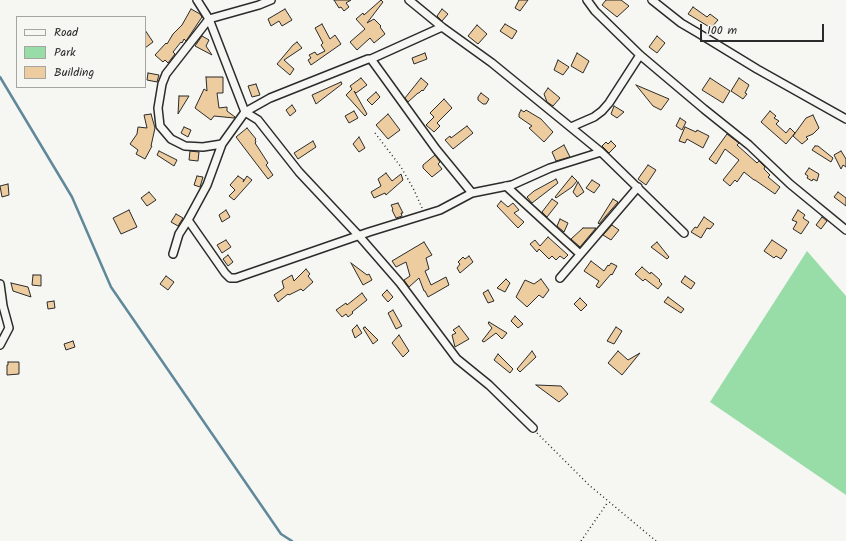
<!DOCTYPE html>
<html>
<head>
<meta charset="utf-8">
<style>
  body { margin:0 }
  #map { position:relative; width:846px; height:541px; overflow:hidden; background:#f6f6f2; font-family:Kalam,sans-serif }
  canvas { display:block }
  .legend { position:absolute; left:16px; top:16px; width:130px; height:72px; box-sizing:border-box; background:#f6f6f2; border:1px solid #a5a5a2; margin:0; padding:5px 7px; list-style:none; font-size:12px; color:#2b2b2b }
  .legend li { display:flex; align-items:center; gap:8px; height:20px }
  .legend b { width:20px; border:1px solid #a5a5a2 }
  .scale { position:absolute; left:700px; top:24px; width:124px; height:18px; box-sizing:border-box; border:2px solid #2b2b2b; border-top:0; padding-left:5px; font-size:12px; line-height:14px; white-space:nowrap; color:#2b2b2b; -webkit-text-stroke:3px #f6f6f2; paint-order:stroke }
</style>
</head>
<body>
<div id="map">
<canvas width="846" height="541"></canvas>
<ul class="legend">
<li><b style="height:5px;background:#f6f6f2"></b>Road</li>
<li><b style="height:11px;background:#98dca8"></b>Park</li>
<li><b style="height:11px;background:#edcd9f"></b>Building</li>
</ul>
<div class="scale">100 m</div>
</div>
<script>
const ctx = document.querySelector('canvas').getContext('2d');
ctx.lineJoin = 'round';
function paint(path, color) { ctx.fillStyle = color; ctx.fill(path, 'evenodd'); }
const toPath = rows => new Path2D(rows.map(r => 'M' + r).join(''));
function strokePath(path, color, width, dash) { ctx.strokeStyle = color; ctx.lineWidth = width; ctx.lineCap = dash ? 'butt' : 'round'; ctx.setLineDash(dash || []); ctx.stroke(path); }
const green = toPath([
  [807,251,846,296,846,495,710,402]
]);
const stream = toPath([
  [0,77,72,197,111,287,281,534,292,541]
]);
const building = toPath([
  [334,0,351,0,346,3,349,7,344,11,341,7,339,8,334,0],
  [381,0,383,2,367,23,374,19,381,26,380,27,385,34,374,43,370,38,357,50,350,42,365,29,356,19,363,13,364,15,381,0],
  [519,0,528,0,520,11,515,8,519,0],
  [606,0,621,0,629,6,617,17,602,5,606,0],
  [693,7,707,17,710,14,718,20,711,28,688,14,693,7],
  [191,9,200,14,202,17,186,41,184,39,182,43,181,42,173,52,175,54,168,63,165,60,163,62,155,55,166,43,167,44,173,34,182,25,191,9],
  [285,9,292,20,282,26,279,21,271,26,268,19,285,9],
  [442,9,448,14,442,21,437,16,442,9],
  [322,24,330,39,335,35,341,44,311,65,308,60,311,58,309,55,315,52,317,55,325,51,321,45,323,43,315,28,322,24],
  [505,24,517,31,512,39,500,31,505,24],
  [477,25,487,34,478,44,468,36,477,25],
  [145,30,153,42,145,48,145,30],
  [202,36,209,40,206,46,212,55,195,46,202,36],
  [657,36,665,43,657,53,649,47,657,36],
  [297,42,302,48,284,60,294,69,290,75,277,64,293,45,297,42],
  [425,53,427,59,414,64,412,58,425,53],
  [577,53,589,61,583,73,571,66,577,53],
  [558,60,569,67,563,75,554,70,558,60],
  [148,73,159,75,157,82,147,80,148,73],
  [206,77,223,77,223,93,217,93,219,108,227,107,227,111,235,117,234,118,214,116,211,120,195,108,204,89,207,91,206,77],
  [361,78,367,85,356,93,354,91,367,114,365,116,346,95,352,89,350,86,361,78],
  [421,78,428,84,423,91,422,90,419,93,418,93,408,102,405,98,421,78],
  [710,78,730,91,723,103,702,90,710,78],
  [739,78,749,85,745,93,747,94,743,99,731,91,739,78],
  [341,82,342,84,316,104,312,95,341,82],
  [256,84,260,95,252,97,248,86,256,84],
  [636,85,669,99,661,110,653,106,636,85],
  [548,88,560,98,553,106,547,102,544,94,548,88],
  [376,92,380,97,372,105,367,100,376,92],
  [481,93,489,99,486,104,483,104,478,100,478,97,481,93],
  [179,96,189,96,178,114,179,96],
  [444,99,452,108,437,123,440,126,434,132,426,125,434,117,430,113,444,99],
  [292,105,296,111,290,116,286,110,292,105],
  [614,106,624,112,617,118,611,114,614,106],
  [521,110,524,112,526,110,541,119,553,132,544,142,529,128,532,126,519,117,519,114,521,110],
  [354,111,358,118,349,123,345,116,354,111],
  [770,111,776,116,774,118,779,121,776,124,786,133,790,128,795,133,786,144,761,122,770,111],
  [151,114,155,128,151,146,152,146,145,159,136,154,138,150,130,144,137,134,138,127,147,128,144,115,151,114],
  [388,114,400,130,388,139,376,125,388,114],
  [813,115,819,128,813,134,806,137,808,139,802,144,793,136,806,118,813,115],
  [680,118,686,122,682,130,676,126,680,118],
  [467,126,473,133,453,149,445,140,450,136,451,138,467,126],
  [184,127,191,130,188,137,181,133,184,127],
  [685,127,696,132,697,130,709,136,703,148,687,139,685,143,679,141,685,127],
  [247,128,256,139,255,140,256,142,255,143,268,163,266,165,273,175,268,179,236,137,247,128],
  [727,134,739,143,737,145,757,163,759,161,765,167,764,169,770,175,768,177,780,187,775,194,755,180,754,180,744,172,737,182,735,180,730,186,723,180,739,160,725,149,716,164,709,159,727,134],
  [359,137,365,148,359,152,353,144,359,137],
  [313,141,316,147,298,159,294,153,313,141],
  [611,141,616,146,609,153,602,146,606,142,608,144,611,141],
  [564,145,570,157,556,161,552,152,564,145],
  [815,146,818,146,833,158,831,162,812,150,815,146],
  [159,151,177,160,174,166,157,155,159,151],
  [190,151,199,152,198,161,189,160,190,151],
  [841,151,846,159,846,167,843,165,841,169,834,155,841,151],
  [435,155,440,162,438,164,442,169,432,177,423,168,423,165,435,155],
  [648,165,656,170,646,185,638,179,648,165],
  [809,168,819,174,817,181,813,179,812,181,807,178,808,176,805,174,809,168],
  [386,173,392,181,401,174,403,180,386,195,385,193,374,198,371,192,381,186,378,179,386,173],
  [197,176,203,177,200,187,194,185,197,176],
  [238,176,244,180,243,182,247,176,252,180,234,200,229,196,235,190,230,185,238,176],
  [572,176,577,181,572,187,556,198,555,197,572,176],
  [556,179,558,183,532,203,527,197,534,191,556,179],
  [592,180,600,185,594,193,586,188,592,180],
  [578,182,584,192,577,197,573,192,578,182],
  [8,184,9,195,2,197,0,186,8,184],
  [149,192,156,200,147,206,141,198,149,192],
  [838,192,846,198,846,206,834,197,838,192],
  [552,199,558,203,547,217,542,212,552,199],
  [613,199,618,202,599,224,598,223,613,199],
  [501,201,508,207,513,203,519,210,514,213,524,222,518,228,497,206,501,201],
  [398,203,403,213,401,213,402,216,396,218,392,210,393,209,391,205,398,203],
  [129,210,137,227,121,234,113,218,129,210],
  [226,210,230,217,222,222,219,215,226,210],
  [798,210,805,215,803,218,809,222,801,234,793,229,797,222,792,220,798,210],
  [176,214,183,218,178,226,171,222,176,214],
  [704,217,714,224,710,229,707,228,701,238,691,232,695,227,697,228,704,217],
  [822,217,827,221,821,229,816,225,822,217],
  [560,219,568,223,564,232,557,226,560,219],
  [612,225,619,230,611,240,603,235,612,225],
  [583,228,596,228,580,247,571,239,583,228],
  [548,237,568,255,564,259,560,256,556,260,552,256,549,259,539,249,537,252,530,244,535,240,540,246,548,237],
  [226,240,231,247,222,253,217,245,226,240],
  [772,240,787,250,781,259,776,256,774,258,764,251,772,240],
  [424,242,432,255,426,258,429,269,425,271,431,285,446,277,449,285,428,297,425,291,424,291,419,278,409,287,404,280,410,276,406,262,396,267,392,261,424,242],
  [657,242,669,257,667,259,651,247,657,242],
  [228,255,233,262,228,266,223,259,228,255],
  [469,256,473,262,460,273,457,268,460,264,458,262,463,257,465,259,469,256],
  [591,261,604,271,608,265,609,266,611,263,617,266,612,275,611,274,599,288,596,286,599,281,584,271,591,261],
  [351,263,367,275,369,274,372,280,363,285,351,263],
  [642,267,650,274,651,272,660,280,659,281,662,284,658,289,645,279,643,281,635,274,642,267],
  [306,269,310,274,308,276,313,282,303,291,301,289,289,295,288,294,278,302,274,295,284,288,282,281,292,275,294,281,306,269],
  [33,275,41,275,41,286,32,285,33,275],
  [166,276,174,282,168,290,160,284,166,276],
  [685,276,695,283,691,289,681,282,685,276],
  [506,279,510,283,505,292,497,288,506,279],
  [541,279,549,290,543,298,539,295,527,307,516,297,525,280,534,284,541,279],
  [11,283,28,287,31,297,13,291,11,283],
  [387,290,393,297,388,302,382,295,387,290],
  [488,290,494,301,488,303,483,293,488,290],
  [362,293,367,300,352,312,353,313,348,317,346,314,342,317,336,310,346,303,347,305,362,293],
  [668,297,684,309,681,313,664,302,668,297],
  [580,298,587,305,581,311,574,304,580,298],
  [54,301,55,308,48,309,47,302,54,301],
  [393,310,402,326,396,329,388,313,393,310],
  [515,316,523,324,518,328,511,321,515,316],
  [489,322,507,333,502,339,496,333,484,342,482,341,492,328,488,323,489,322],
  [357,325,362,333,355,338,352,330,357,325],
  [459,326,469,339,455,347,452,335,456,333,453,330,459,326],
  [365,327,378,340,373,344,363,328,365,327],
  [616,327,622,331,614,344,607,341,616,327],
  [399,335,409,351,403,357,392,343,399,335],
  [73,341,75,347,66,350,64,344,73,341],
  [532,351,536,357,520,372,517,369,532,351],
  [618,351,628,360,640,353,622,375,608,363,618,351],
  [498,354,513,369,510,373,494,360,498,354],
  [8,362,19,362,19,374,7,375,7,365,8,365,8,362],
  [536,385,561,386,568,394,559,402,536,385]
]);
const path = toPath([
  [375,133,401,167,414,190,422,208],
  [537,433,589,485,656,541],
  [581,541,608,502]
]);
const minor = toPath([
  [197,0,209,19,245,112,258,120,299,172,360,237,400,283,457,359,489,385,533,428],
  [409,0,442,27,492,63,601,152,684,233],
  [587,0,595,11,640,55,704,109,749,145,790,184,846,230],
  [652,0,681,23,698,33,757,69,846,119],
  [371,59,442,27],
  [571,127,594,117,602,111,609,103,640,55],
  [222,144,203,147,185,146,171,139,160,126,158,108,162,84,166,74,209,19,259,5,271,0],
  [506,186,580,254],
  [188,220,225,273,230,278,236,278,369,232,440,210,472,193,512,185,550,168,601,152],
  [173,254,179,234,188,220,207,185,222,144,245,112,270,98,368,59,371,59,436,149,472,193],
  [560,278,638,187],
  [0,284,3,306,9,328,0,345]
]);
paint(green, '#98dca8');
strokePath(stream, '#60889b', 2.5);
paint(building, '#edcd9f');
strokePath(building, '#2b2b2b', 1);
strokePath(minor, '#2b2b2b', 10);
strokePath(path, '#2b2b2b', 1.5, [1, 3]);
strokePath(minor, '#f6f6f2', 7);
</script>
</body>
</html>
